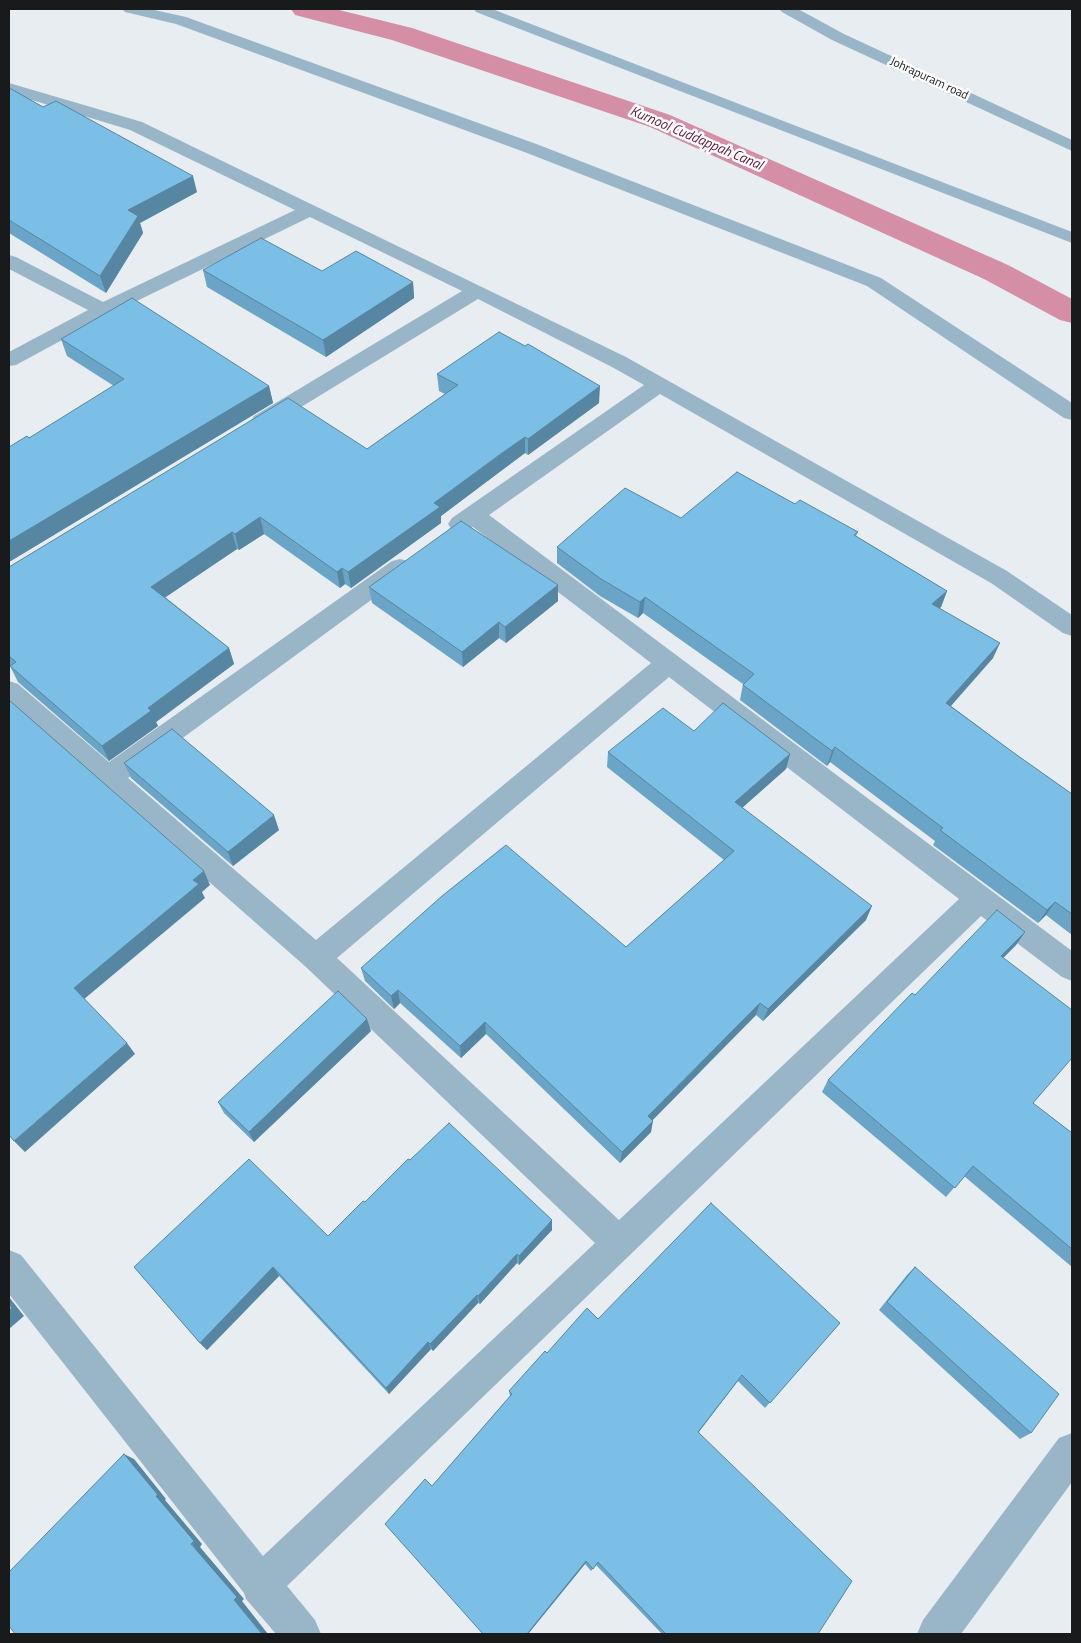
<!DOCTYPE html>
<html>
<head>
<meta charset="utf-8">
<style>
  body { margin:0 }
  #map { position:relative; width:1081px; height:1643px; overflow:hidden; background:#e7edf1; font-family:"Titillium Web",sans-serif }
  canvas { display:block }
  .frame { position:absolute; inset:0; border:10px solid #181a1b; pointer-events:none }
</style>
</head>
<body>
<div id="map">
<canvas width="1081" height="1643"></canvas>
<div class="frame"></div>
</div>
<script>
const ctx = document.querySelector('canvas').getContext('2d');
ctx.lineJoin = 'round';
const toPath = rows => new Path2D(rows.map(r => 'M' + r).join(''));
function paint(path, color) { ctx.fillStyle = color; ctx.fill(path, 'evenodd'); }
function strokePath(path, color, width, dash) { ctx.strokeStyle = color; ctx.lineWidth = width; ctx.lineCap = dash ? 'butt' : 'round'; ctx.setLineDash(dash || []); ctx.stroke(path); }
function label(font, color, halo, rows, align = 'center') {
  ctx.font = font + ' "Titillium Web",sans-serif'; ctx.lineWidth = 5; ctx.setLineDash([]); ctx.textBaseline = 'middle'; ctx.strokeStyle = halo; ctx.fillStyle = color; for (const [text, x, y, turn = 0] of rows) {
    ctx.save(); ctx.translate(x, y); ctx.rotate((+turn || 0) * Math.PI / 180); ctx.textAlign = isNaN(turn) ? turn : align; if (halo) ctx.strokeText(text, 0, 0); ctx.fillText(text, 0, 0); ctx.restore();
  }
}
const canal = toPath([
  [291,9,335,9,412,28,670,115,1008,265,1072,299,1072,323,1060,320,984,279,650,127,392,40,295,15,291,9]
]);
const service = toPath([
  [474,9,492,9,1072,232,1072,243,476,12,474,9]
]);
const minor = toPath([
  [9,83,142,122,626,357,1007,571,1072,615,1072,636,1063,633,991,583,660,394,489,515,1072,951,1072,981,1062,977,981,916,287,1586,315,1620,321,1634,276,1634,246,1599,244,1593,9,1294,9,1250,21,1255,263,1556,595,1243,306,967,9,706,9,681,18,684,109,762,392,561,400,559,408,561,412,567,408,573,128,778,316,940,651,663,473,527,460,532,452,530,448,524,452,518,644,385,612,367,478,299,270,426,262,428,254,426,251,421,254,416,462,291,310,217,110,314,16,365,9,366,9,352,88,310,9,269,9,255,16,257,103,302,295,210,130,130,9,93,9,83],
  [669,677,959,899,619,1220,337,958,669,677],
  [1072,1433,1072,1482,961,1634,917,1634,923,1620,1059,1438,1072,1433]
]);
const tertiary = toPath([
  [122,9,150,9,186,17,539,145,881,278,1072,403,1072,420,1064,418,867,286,527,153,176,24,125,12,122,9],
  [779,9,798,9,844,34,1072,140,1072,151,832,40,782,12,779,9]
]);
const wall = toPath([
  [9,88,197,192,140,223,143,233,106,293,9,233],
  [203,270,322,271,413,282,414,298,326,357,207,287],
  [61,339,269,386,273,403,9,562,9,447,29,438,114,386,67,356],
  [437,374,599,403,528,455,525,453,502,470,441,516,441,523,351,588,345,584,340,588,264,534,239,550,237,549,165,597,229,648,234,664,156,722,158,726,109,761,18,682,10,666,11,666,9,664,9,567,367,449,445,394,439,391],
  [795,504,858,532,856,536,947,591,941,607,939,608,993,658,951,706,1014,753,1072,794,1072,935,1046,915,1038,923,933,845,935,841,830,762,827,766,740,700,743,684,643,613,638,618,600,596,557,563,557,547,681,518],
  [558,585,558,601,506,643,499,638,463,667,372,603,369,587],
  [694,731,790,754,786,769,742,807,866,920,763,1021,756,1015,652,1120,651,1132,620,1163,486,1034,461,1058,400,1003,394,1009,365,981,361,968,626,947,724,860,607,767,608,752],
  [124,763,279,830,233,866,131,778],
  [1025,932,1016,945,1003,958,1033,1103,1072,1133,1072,1267,964,1176,946,1197,822,1092,828,1080,915,995],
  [371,1031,254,1142,224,1113,218,1102],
  [410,1160,552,1230,519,1265,517,1263,480,1304,478,1303,433,1351,431,1349,389,1394,279,1276,207,1350,200,1343,134,1267,328,1236],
  [915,1267,1031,1433,1020,1439,879,1310,907,1275],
  [598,1319,840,1323,765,1408,738,1381,699,1432,818,1634,662,1634,596,1565,591,1571,585,1564,528,1634,483,1634,432,1486,510,1396,509,1391,547,1353]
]);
const shadedWall = toPath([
  [193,176,197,192,140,223,143,233,106,293,100,276,128,210],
  [413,282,414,298,326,357,323,340],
  [269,386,273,403,9,562,9,541],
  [600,386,599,403,528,455,528,439],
  [525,437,525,453,441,516,441,523,351,588,348,572,434,503],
  [260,517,264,534,239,550,235,534],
  [232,532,237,549,157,603,151,587],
  [342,568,345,584,340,588,337,572],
  [558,585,558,601,506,643,505,627],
  [947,591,941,607,926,620,932,604],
  [645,597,643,613,638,618,640,602],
  [499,622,499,638,463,667,462,652],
  [1000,643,993,658,940,718,946,703],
  [229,648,234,664,156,722,158,726,109,761,102,746,148,708],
  [835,747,830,762,827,766,832,751],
  [790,754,786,769,732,817,735,802],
  [274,815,279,830,233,866,228,852],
  [204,871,210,885,202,892,205,898,83,1000,74,988,193,880],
  [1055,902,1046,915,1038,923,1047,910],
  [872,906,866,920,763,1021,768,1009],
  [1025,932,1016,945,992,969,1001,956],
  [398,990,400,1003,394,1009,391,996],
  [760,1003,756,1015,646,1127,648,1116],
  [367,1019,371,1031,254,1142,249,1132],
  [485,1022,486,1034,461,1058,460,1046],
  [127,1043,135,1054,25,1152,14,1141],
  [653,1121,651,1132,620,1163,622,1152],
  [552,1220,552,1230,519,1265,519,1256],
  [517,1254,517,1263,480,1304,478,1296],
  [273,1267,279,1276,207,1350,200,1343],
  [477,1295,478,1303,433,1351,430,1344],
  [9,1297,24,1316,9,1329],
  [428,1342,431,1349,389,1394,386,1388],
  [124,1454,134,1459,166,1499,165,1500,202,1544,200,1547,244,1599,242,1601,268,1634,262,1634,234,1600],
  [586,1561,585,1564,528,1634,527,1634]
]);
const building = toPath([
  [9,88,13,90,43,107,56,101,193,176,128,210,138,216,100,276,9,220,9,88],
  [261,238,322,271,356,251,413,282,323,340,203,270,261,238],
  [132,298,269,386,9,541,9,447,27,436,29,438,124,379,61,339,132,298],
  [499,332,525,346,528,344,600,386,528,439,525,437,502,453,434,503,440,507,348,572,342,568,337,572,260,517,235,534,232,532,151,587,229,648,148,708,151,711,102,746,10,666,16,662,9,656,9,567,288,398,367,449,458,385,437,374,499,332],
  [737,472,795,504,800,500,858,532,854,535,947,591,932,604,1000,643,946,703,1014,753,1072,794,1072,914,1055,902,1047,910,940,830,943,828,835,747,832,751,743,685,754,674,645,597,640,602,601,579,557,547,625,488,681,518,737,472],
  [461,521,558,585,505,627,499,622,462,652,369,587,461,521],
  [9,700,204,871,193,880,199,884,74,988,127,1043,14,1141,9,1135,9,700],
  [723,703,790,754,735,802,872,906,768,1009,760,1003,648,1116,653,1121,622,1152,485,1022,460,1046,398,990,391,996,361,968,442,896,506,845,626,947,734,851,608,752,663,708,694,731,723,703],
  [172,729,274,815,228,852,124,763,172,729],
  [997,910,1025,932,1001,956,1072,1010,1072,1058,1033,1103,1072,1133,1072,1249,973,1166,955,1188,828,1080,912,993,915,995,997,910],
  [338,991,367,1019,249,1132,218,1102,338,991],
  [449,1123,552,1220,519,1256,517,1254,478,1296,477,1295,430,1344,428,1342,386,1388,273,1267,200,1343,134,1267,249,1159,328,1236,363,1201,365,1202,408,1159,410,1160,449,1123],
  [711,1203,840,1323,770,1403,742,1375,698,1432,852,1581,818,1634,666,1634,598,1562,593,1569,586,1561,527,1634,483,1634,385,1524,425,1479,432,1486,512,1394,509,1391,545,1351,547,1353,587,1308,598,1319,711,1203],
  [915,1267,1059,1394,1031,1433,887,1302,915,1267],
  [9,1303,12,1308,9,1311,9,1303],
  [124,1454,158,1495,156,1496,194,1541,191,1544,237,1597,234,1600,262,1634,15,1634,9,1626,9,1572,124,1454]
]);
const farStreetnames = [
  ["Johrapuram road",929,79,25]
];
const farWaternames = [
  ["Kurnool Cuddappah Canal",696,139,23]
];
paint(canal, '#d48ea6');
paint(service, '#99b6c8');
paint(minor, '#99b6c8');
paint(tertiary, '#99b6c8');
paint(wall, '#6aa4c6');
paint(shadedWall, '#5686a1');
paint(building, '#7bbfe6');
strokePath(building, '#5686a1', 1);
label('12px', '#181a1b', '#fff', farStreetnames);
label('italic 14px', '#631138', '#fff', farWaternames);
</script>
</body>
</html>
